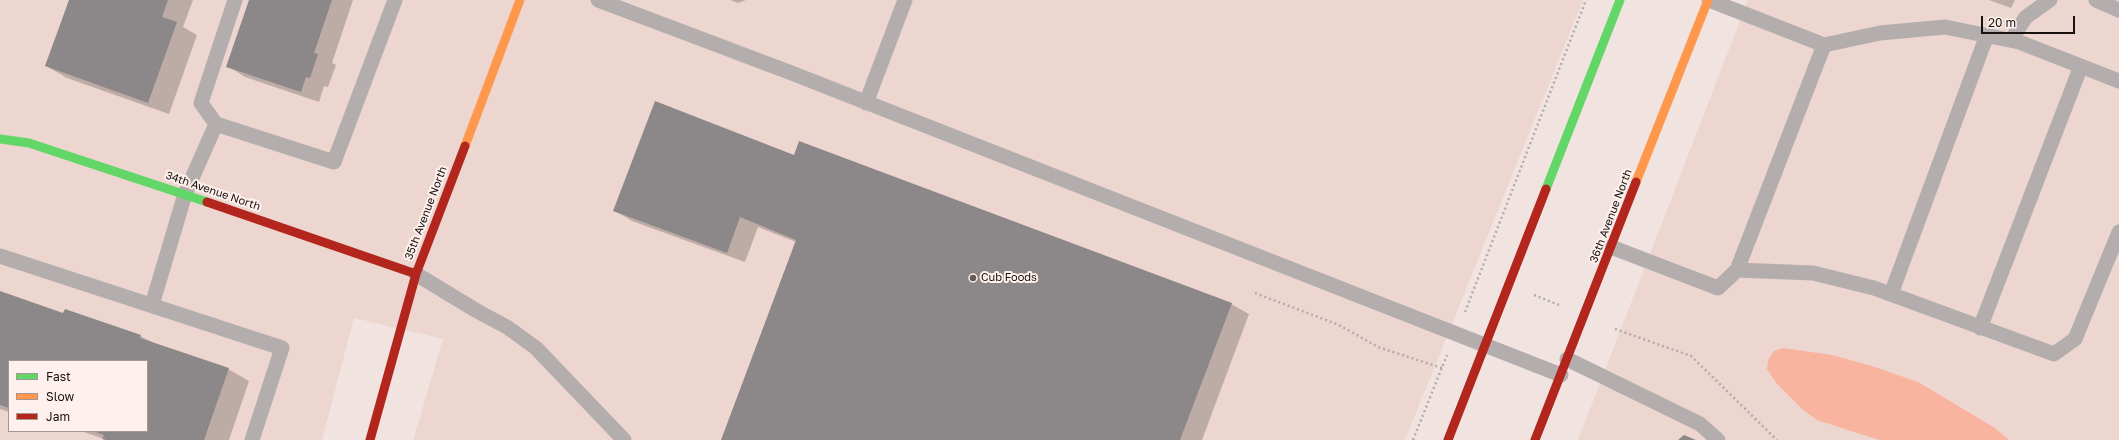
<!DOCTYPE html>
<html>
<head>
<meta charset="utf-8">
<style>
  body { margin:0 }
  #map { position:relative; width:2119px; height:440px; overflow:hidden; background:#f1e4e0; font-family:"Golos Text",sans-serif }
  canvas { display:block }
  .legend { position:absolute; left:8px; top:360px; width:140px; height:72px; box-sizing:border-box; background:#fef0ec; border:1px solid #a29793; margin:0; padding:5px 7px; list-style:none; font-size:12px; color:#18110e }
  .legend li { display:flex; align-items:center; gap:8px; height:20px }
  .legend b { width:20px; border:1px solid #a29793 }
  .scale { position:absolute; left:1981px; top:16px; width:94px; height:18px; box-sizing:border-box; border:2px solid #18110e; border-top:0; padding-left:5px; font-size:12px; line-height:14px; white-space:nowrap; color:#18110e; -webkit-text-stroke:3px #fef0ec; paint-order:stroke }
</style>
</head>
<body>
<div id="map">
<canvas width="2119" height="440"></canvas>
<ul class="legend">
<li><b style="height:5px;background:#63d668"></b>Fast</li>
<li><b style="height:5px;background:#ff974d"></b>Slow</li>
<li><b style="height:5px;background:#b3261e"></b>Jam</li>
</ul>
<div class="scale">20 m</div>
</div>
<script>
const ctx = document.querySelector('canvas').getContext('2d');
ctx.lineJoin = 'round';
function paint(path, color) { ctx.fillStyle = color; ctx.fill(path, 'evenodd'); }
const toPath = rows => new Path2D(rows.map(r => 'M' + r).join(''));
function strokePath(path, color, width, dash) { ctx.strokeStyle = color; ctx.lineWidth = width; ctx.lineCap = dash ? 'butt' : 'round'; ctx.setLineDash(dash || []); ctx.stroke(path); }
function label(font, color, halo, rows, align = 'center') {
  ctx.font = font + ' "Golos Text",sans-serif'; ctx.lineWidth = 4; ctx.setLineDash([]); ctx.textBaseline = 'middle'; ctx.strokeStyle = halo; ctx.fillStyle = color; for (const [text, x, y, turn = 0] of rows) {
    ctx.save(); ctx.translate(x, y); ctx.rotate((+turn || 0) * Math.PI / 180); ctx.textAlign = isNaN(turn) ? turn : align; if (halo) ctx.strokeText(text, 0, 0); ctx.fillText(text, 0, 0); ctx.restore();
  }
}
const built = toPath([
  [0,0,1583,0,1405,440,413,440,443,339,354,318,322,440,0,440],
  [9,361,147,361,147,431,9,431],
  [1748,0,2119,0,2119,440,1578,440]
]);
const water = toPath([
  [1783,348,1832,355,1872,366,1918,382,1995,428,2009,440,1879,440,1817,420,1803,410,1777,384,1767,369,1768,360,1774,351]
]);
const shadow = toPath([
  [70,0,193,0,183,27,197,35,169,114,67,78,46,66],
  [250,0,353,0,332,63,336,65,328,87,324,86,319,102,245,77,228,66],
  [730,0,746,0,738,3],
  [1989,0,2015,0,2011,8],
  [795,156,1231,304,1249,314,1202,440,722,440,796,242,758,227,745,262,632,221,614,210],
  [0,292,64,314,140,336,156,344,228,369,249,381,229,440,107,440,81,431,147,431,147,361,9,361,9,412,0,409]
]);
const building = toPath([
  [69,0,168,0,162,17,177,22,148,103,45,66],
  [249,0,332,0,314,53,318,54,310,78,306,77,301,92,226,67],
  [655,101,794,155,799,141,1232,303,1180,440,721,440,796,240,740,217,727,253,613,211],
  [0,291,63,313,65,309,141,335,140,338,229,368,204,440,106,440,102,439,104,435,93,431,147,431,147,361,9,361,9,408,0,405],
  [1684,435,1696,440,1678,440]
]);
const path = toPath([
  [1255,293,1339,325,1378,347,1442,368],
  [1534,295,1559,305],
  [1465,312,1586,0],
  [1615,329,1691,356,1777,440],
  [1413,440,1447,355]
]);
const lane = toPath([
  [598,0,789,72,1561,375],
  [2096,0,2119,10],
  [2011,40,2026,17,2050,0],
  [1824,45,1880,33,1945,27,2019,42,2119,81],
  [866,103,905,0],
  [216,124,334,162,395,0],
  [1611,247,1718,288,1737,270,1824,45,1709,0],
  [0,256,282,348,252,440],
  [1737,270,1813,273,1874,288,2054,354,2075,339,2119,232],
  [416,274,477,311,507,327,536,348,624,440],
  [1891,294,1987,35],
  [152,305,185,194,216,124,201,103,235,0],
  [1980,328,2081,66],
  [1567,359,1700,424,1718,440]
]);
const fast = toPath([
  [0,139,29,143,207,202],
  [1546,189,1620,0]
]);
const slow = toPath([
  [465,146,520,0],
  [1636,182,1708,0]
]);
const jam = toPath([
  [207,202,416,274],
  [370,440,416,274,465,146],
  [1448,440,1546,189],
  [1535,440,1636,182]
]);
const markers = [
  [973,278,4,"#645b58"]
];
const streetNames = [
  ["34th Avenue North",213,191,19],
  ["35th Avenue North",426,213,-69],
  ["36th Avenue North",1611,216,-69]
];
const poiNames = [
  ["Cub Foods",981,278]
];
paint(built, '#edd6cf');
paint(water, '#f9b4a0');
paint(shadow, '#0003');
paint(building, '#8c8889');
strokePath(path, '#b1abaa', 2.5, [2, 3]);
strokePath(lane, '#b3aead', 15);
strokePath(fast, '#63d668', 9);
strokePath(slow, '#ff974d', 9);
strokePath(jam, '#b3261e', 9);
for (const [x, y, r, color] of markers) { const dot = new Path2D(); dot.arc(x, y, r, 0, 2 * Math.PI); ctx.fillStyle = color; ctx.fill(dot); strokePath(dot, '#fef0ec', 1.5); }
label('11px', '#18110e', '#fef0ec', streetNames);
label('11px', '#18110e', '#fef0ec', poiNames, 'left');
</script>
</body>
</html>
